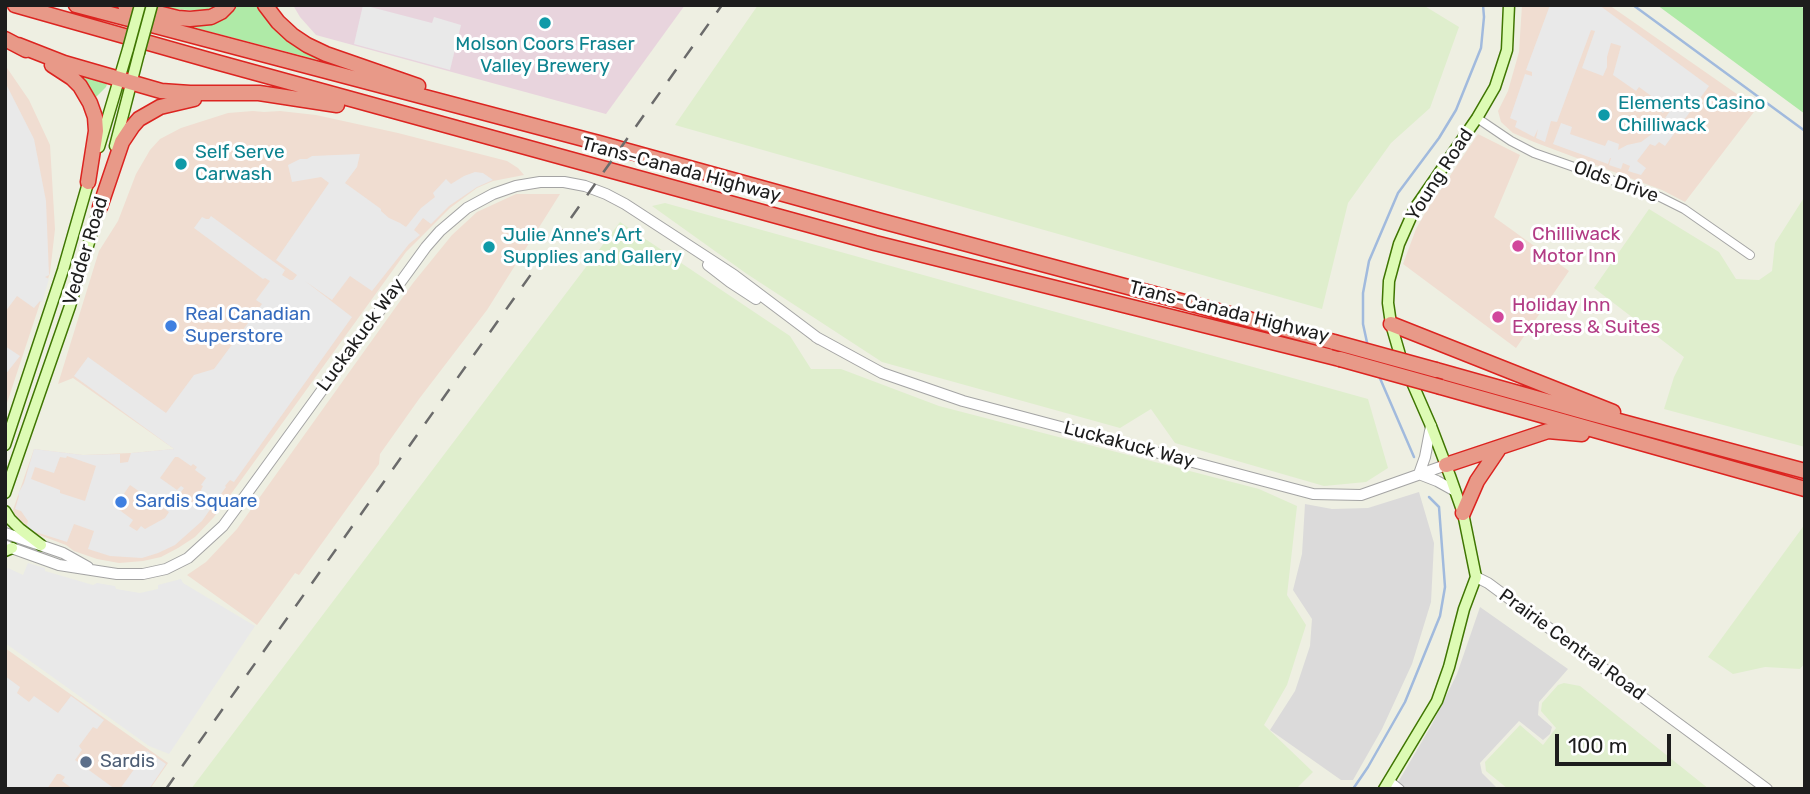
<!DOCTYPE html>
<html>
<head>
<meta charset="utf-8">
<style>
  body { margin:0 }
  #map { position:relative; width:1810px; height:794px; overflow:hidden; background:#eeefe2; font-family:Rubik,sans-serif }
  canvas { display:block }
  .frame { position:absolute; inset:0; border:7px solid #1d1d1d; pointer-events:none }
  .scale { position:absolute; left:1555px; top:734px; width:116px; height:32px; box-sizing:border-box; border:4px solid #1d1d1d; border-top:0; padding-left:9px; font-size:21px; line-height:24px; white-space:nowrap; color:#1d1d1d; -webkit-text-stroke:5px #fff; paint-order:stroke }
</style>
</head>
<body>
<div id="map">
<canvas width="1810" height="794"></canvas>
<div class="frame"></div>
<div class="scale">100 m</div>
</div>
<script>
const ctx = document.querySelector('canvas').getContext('2d');
ctx.lineJoin = 'round';
function paint(path, color) { ctx.fillStyle = color; ctx.fill(path, 'evenodd'); }
const toPath = rows => new Path2D(rows.map(r => 'M' + r).join(''));
function strokePath(path, color, width, dash) { ctx.strokeStyle = color; ctx.lineWidth = width; ctx.lineCap = dash ? 'butt' : 'round'; ctx.setLineDash(dash || []); ctx.stroke(path); }
function label(font, color, halo, rows, align = 'center') {
  ctx.font = font + ' Rubik,sans-serif'; ctx.lineWidth = 6; ctx.setLineDash([]); ctx.textBaseline = 'middle'; ctx.strokeStyle = halo; ctx.fillStyle = color; for (const [text, x, y, turn = 0] of rows) {
    ctx.save(); ctx.translate(x, y); ctx.rotate((+turn || 0) * Math.PI / 180); ctx.textAlign = isNaN(turn) ? turn : align; if (halo) ctx.strokeText(text, 0, 0); ctx.fillText(text, 0, 0); ctx.restore();
  }
}
const residential = toPath([
  [1419,492,1434,543,1431,602,1412,664,1382,729,1353,780,1341,780,1270,730,1295,691,1310,646,1312,619,1293,590,1302,554,1305,504,1332,509,1368,508],
  [1480,607,1568,669,1539,702,1538,715,1552,727,1550,734,1543,740,1519,721,1480,763,1482,773,1498,789,1394,789,1431,726,1457,674]
]);
const commercial = toPath([
  [1522,5,1609,5,1757,108,1685,202,1662,190,1534,142,1513,133,1501,122,1498,111,1508,91,1519,52],
  [5,65,29,100,50,145,55,229,50,273,5,409],
  [253,111,264,112,280,111,316,115,398,133,507,161,518,168,524,175,493,181,477,188,450,208,406,252,231,494,214,517,195,537,178,548,161,557,143,561,119,563,97,559,74,551,66,545,26,530,16,520,13,510,34,449,83,455,131,453,174,449,73,378,58,384,99,251,118,221,136,174,150,150,160,139,181,128,228,113],
  [1478,134,1520,155,1494,217,1569,271,1516,348,1403,264,1416,229,1425,213],
  [516,194,560,194,487,310,419,399,380,454,379,464,299,575,295,573,257,625,187,575,206,562,237,529,413,283,452,235,477,212],
  [5,648,168,763,150,789,5,789]
]);
const industrial = toPath([
  [293,5,685,5,606,114,316,35,300,17]
]);
const farmland = toPath([
  [758,5,1423,5,1459,27,1430,108,1391,143,1348,203,1322,309,675,125],
  [1805,196,1805,447,1664,409,1674,377,1684,357,1594,288,1649,209,1719,252,1736,279,1759,280,1772,271,1775,243],
  [665,203,1368,399,1388,468,1366,482,1324,486,1175,443,1151,409,1120,428,882,362,747,274,652,206],
  [620,222,790,336,811,369,841,369,939,406,1259,489,1297,506,1287,595,1306,625,1287,685,1264,725,1313,772,1296,789,191,789],
  [1805,524,1805,663,1800,669,1765,667,1733,674,1708,657],
  [1564,683,1580,686,1709,789,1508,789,1486,771,1485,762,1520,725,1543,745,1556,728,1541,711,1542,703,1558,685]
]);
const grass = toPath([
  [161,5,218,5,208,10,200,11,163,8,160,7],
  [232,5,261,5,341,66,169,21],
  [1657,5,1798,5,1805,9,1805,114],
  [77,75,107,84,106,87,95,98]
]);
const parking = toPath([
  [363,5,432,23,434,17,461,25,450,70,354,44],
  [1550,5,1599,5,1709,86,1665,146,1659,142,1655,146,1650,144,1637,161,1646,168,1641,175,1628,171,1630,166,1623,163,1621,169,1609,165,1611,158,1610,158,1608,164,1553,144,1561,123,1572,127,1570,134,1605,146,1608,140,1619,144,1618,150,1627,145,1641,142,1656,131,1670,111,1668,107,1663,113,1651,104,1654,98,1639,87,1636,91,1613,75,1621,46,1611,43,1607,57,1607,67,1603,76,1582,68,1595,31,1591,30,1557,122,1551,121,1545,142,1536,138,1538,129,1534,137,1515,127,1517,121,1510,118,1525,74,1532,76,1532,72,1526,70],
  [5,82,34,139,46,201,49,275,45,277,49,279,42,302,40,301,34,308,17,296,5,312],
  [360,154,357,167,345,183,381,209,381,211,389,218,400,223,406,227,421,208,435,197,433,193,446,179,451,184,464,176,475,172,483,173,493,180,477,187,449,206,431,224,423,218,414,230,420,235,409,244,372,291,350,276,332,300,305,281,352,317,234,482,230,480,225,486,226,487,202,521,175,545,158,553,142,558,110,556,88,549,94,531,74,524,67,542,26,529,28,521,21,511,15,509,19,496,18,494,24,483,34,449,83,455,120,454,120,463,128,462,131,453,174,449,74,376,88,357,166,413,194,375,214,369,262,304,256,300,270,281,265,278,263,279,194,228,202,217,206,219,209,219,211,216,285,270,282,275,290,280,293,280,297,275,276,260,329,183,321,177,292,182,288,165,300,159,307,159,312,156],
  [67,456,96,466,85,501,60,493,60,490,31,479,35,467,54,473,60,457,66,458],
  [175,457,178,457,191,466,193,464,197,467,195,470,206,478,201,485,203,486,201,490,202,492,194,503,192,502,188,508,178,500,180,497,178,496,184,488,181,486,177,490,160,478],
  [130,485,169,512,165,518,145,529,141,526,137,531,129,526,133,520,118,509,126,497,123,495],
  [5,346,20,356,5,375],
  [28,563,45,568,45,571,93,585,97,583,115,586,116,589,140,593,158,589,158,585,181,579,183,583,255,626,169,754,149,746,5,643,5,570,8,568,23,575],
  [5,676,20,687,17,693,29,702,34,696,58,713,71,696,104,720,97,729,93,727,79,746,82,750,75,760,115,789,73,789,62,781,65,777,60,774,57,774,47,789,5,789],
  [147,751,166,764,149,789,120,789]
]);
const stream = toPath([
  [1633,5,1805,131],
  [1368,347,1363,324,1363,293,1369,261,1398,193,1439,138,1456,110,1481,48,1484,17,1483,5],
  [1379,376,1414,457],
  [1353,789,1368,767,1405,702,1440,616,1445,587,1439,507,1429,497]
]);
const minor = toPath([
  [1477,118,1511,141,1534,153,1660,197,1684,209,1750,255],
  [1389,780,1400,789]
]);
const tertiary = toPath([
  [708,265,730,282,756,299],
  [816,337,882,373,963,401,1313,494,1361,495,1446,465],
  [1419,474,1425,457,1431,426],
  [1419,474,1437,481,1455,491],
  [5,533,63,553,88,567],
  [6,546,59,565,117,574,143,574,166,569,188,558,223,526,240,503,426,247,440,231,467,208,493,194,516,186,540,182,564,182,585,186,606,194,625,204,734,275,819,339],
  [1476,577,1488,583,1767,789]
]);
const secondary = toPath([
  [115,146,139,53],
  [99,147,128,49],
  [5,445,63,270,90,176],
  [5,493,70,306,102,199],
  [5,511,10,519,20,529,41,545],
  [5,551,12,548],
  [1384,789,1437,701,1449,667,1464,609,1476,577,1463,513,1450,476,1431,426,1400,355,1391,324,1388,303,1389,281,1399,244,1415,208,1477,118,1495,87,1507,50,1509,5]
]);
const motorway = toPath([
  [15,5,216,62,875,243,1340,359],
  [76,5,599,143,881,221,1334,342],
  [125,5,178,18,190,19,211,17,221,12,228,5],
  [265,5,278,22,292,35,307,45,326,54,418,86],
  [5,39,26,50],
  [18,45,64,63,161,91,190,93,259,93,337,105],
  [52,65,72,78,80,86,90,103,95,117,96,131,88,182],
  [100,207,122,142,132,127,139,119,160,107,194,99],
  [1391,324,1613,412],
  [1436,370,1589,413,1805,471],
  [1441,387,1805,489],
  [1446,465,1548,431,1582,434],
  [1463,513,1477,481,1500,447]
]);
const rail = toPath([
  [166,789,722,5]
]);
const secondaryBridge = toPath([
  [128,49,140,5],
  [139,53,152,5]
]);
const motorwayBridge = toPath([
  [1334,342,1436,370],
  [1340,359,1441,387]
]);
const markers = [
  [545,23,7,"#0f9aa8"],
  [1604,115,7,"#0f9aa8"],
  [181,164,7,"#0f9aa8"],
  [1518,246,7,"#d1479c"],
  [489,247,7,"#0f9aa8"],
  [1498,317,7,"#d1479c"],
  [171,326,7,"#3f7fe0"],
  [121,502,7,"#3f7fe0"],
  [86,762,7,"#5c6f8a"]
];
const cultureNames = [
  ["Molson Coors Fraser",545,45,"center"],
  ["Valley Brewery",545,67,"center"],
  ["Elements Casino",1618,104],
  ["Chilliwack",1618,126],
  ["Self Serve",195,153],
  ["Carwash",195,175],
  ["Julie Anne's Art",503,236],
  ["Supplies and Gallery",503,258]
];
const streetNames = [
  ["Trans-Canada Highway",681,170,15],
  ["Young Road",1440,175,-57],
  ["Olds Drive",1616,182,20],
  ["Vedder Road",86,251,-73],
  ["Trans-Canada Highway",1229,312,14],
  ["Luckakuck Way",361,335,-54],
  ["Luckakuck Way",1129,445,15],
  ["Prairie Central Road",1572,645,36]
];
const hotelNames = [
  ["Chilliwack",1532,235],
  ["Motor Inn",1532,257],
  ["Holiday Inn",1512,306],
  ["Express & Suites",1512,328]
];
const shopNames = [
  ["Real Canadian",185,315],
  ["Superstore",185,337],
  ["Sardis Square",135,502]
];
const serviceNames = [
  ["Sardis",100,762]
];
paint(residential, '#dbdada');
paint(commercial, '#f0ddd1');
paint(industrial, '#e8d4dd');
paint(farmland, '#dfeecd');
paint(grass, '#afeaa7');
paint(parking, '#e9e9e9');
strokePath(stream, '#a1badd', 2.5);
strokePath(minor, '#a4a4a4', 10);
strokePath(tertiary, '#a4a4a4', 12);
strokePath(secondary, '#3f7602', 13);
strokePath(motorway, '#dc2420', 17);
strokePath(minor, '#fff', 8);
strokePath(tertiary, '#fff', 10);
strokePath(secondary, '#ddfbb4', 10);
strokePath(motorway, '#e89988', 14);
strokePath(rail, '#6b6b6b', 2.5, [14, 14]);
strokePath(secondaryBridge, '#3f7602', 13, []);
strokePath(motorwayBridge, '#dc2420', 17, []);
strokePath(secondaryBridge, '#ddfbb4', 10);
strokePath(motorwayBridge, '#e89988', 14);
for (const [x, y, r, color] of markers) { const dot = new Path2D(); dot.arc(x, y, r, 0, 2 * Math.PI); ctx.fillStyle = color; ctx.fill(dot); strokePath(dot, '#fff', 2.5); }
label('19px', '#0d838f', '#fff', cultureNames, 'left');
label('19px', '#1d1d1d', '#fff', streetNames);
label('19px', '#b23c85', '#fff', hotelNames, 'left');
label('19px', '#366cbe', '#fff', shopNames, 'left');
label('19px', '#4e5e75', '#fff', serviceNames, 'left');
</script>
</body>
</html>
